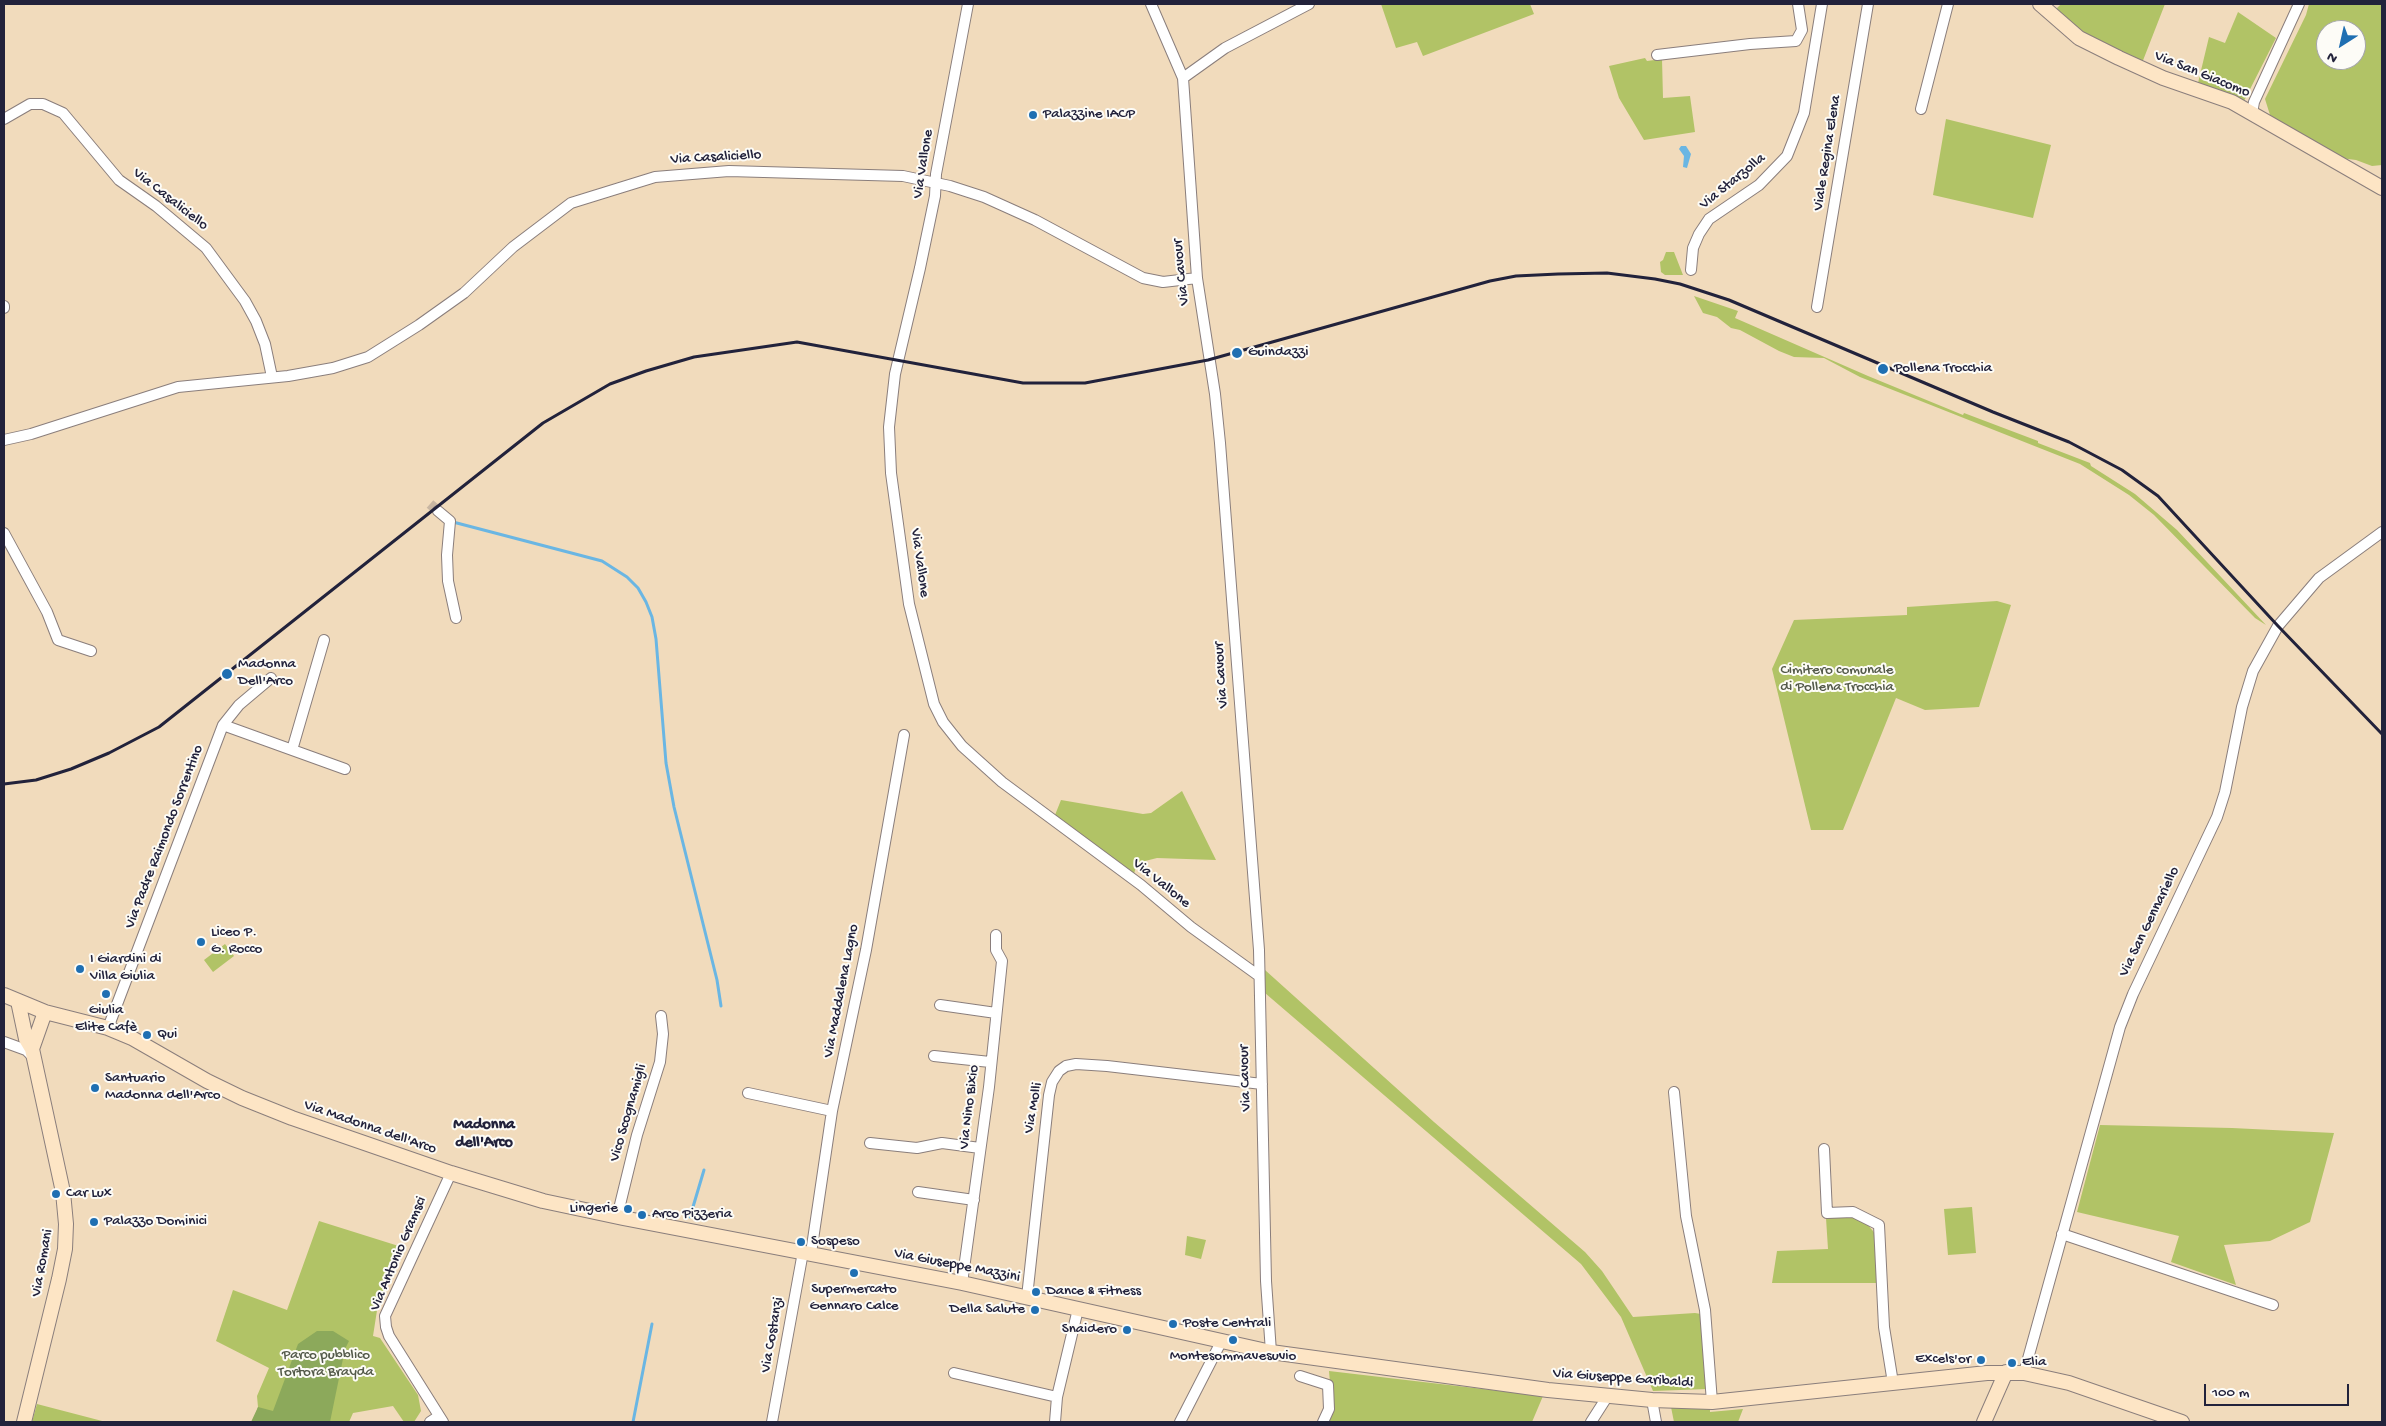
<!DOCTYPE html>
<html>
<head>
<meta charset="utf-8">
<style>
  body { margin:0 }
  #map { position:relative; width:2386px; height:1426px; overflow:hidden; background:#f1dbbc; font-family:"Gochi Hand",sans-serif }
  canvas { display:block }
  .frame { position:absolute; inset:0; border:5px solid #22223b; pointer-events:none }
  .north { position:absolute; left:2316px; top:20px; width:50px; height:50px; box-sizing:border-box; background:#fdfcf7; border:1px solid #a5a5ac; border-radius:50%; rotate:215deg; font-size:14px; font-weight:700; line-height:20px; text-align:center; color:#22223b }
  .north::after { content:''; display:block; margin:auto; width:18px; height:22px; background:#1f6fb2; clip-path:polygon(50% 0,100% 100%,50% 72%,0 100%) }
  .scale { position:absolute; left:2204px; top:1384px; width:145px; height:22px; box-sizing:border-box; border:2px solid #22223b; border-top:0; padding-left:6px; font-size:15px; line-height:18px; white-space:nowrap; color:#22223b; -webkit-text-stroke:4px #fdfcf7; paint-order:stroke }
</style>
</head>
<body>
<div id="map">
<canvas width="2386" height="1426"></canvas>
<div class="frame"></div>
<div class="north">N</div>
<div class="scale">100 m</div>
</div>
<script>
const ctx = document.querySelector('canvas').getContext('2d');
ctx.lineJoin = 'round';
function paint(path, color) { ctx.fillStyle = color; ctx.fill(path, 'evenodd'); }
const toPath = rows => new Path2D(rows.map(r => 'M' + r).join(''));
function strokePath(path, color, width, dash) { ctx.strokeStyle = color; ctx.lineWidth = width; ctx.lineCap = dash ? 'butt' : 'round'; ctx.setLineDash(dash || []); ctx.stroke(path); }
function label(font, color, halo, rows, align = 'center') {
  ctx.font = font + ' "Gochi Hand",sans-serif'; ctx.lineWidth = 4; ctx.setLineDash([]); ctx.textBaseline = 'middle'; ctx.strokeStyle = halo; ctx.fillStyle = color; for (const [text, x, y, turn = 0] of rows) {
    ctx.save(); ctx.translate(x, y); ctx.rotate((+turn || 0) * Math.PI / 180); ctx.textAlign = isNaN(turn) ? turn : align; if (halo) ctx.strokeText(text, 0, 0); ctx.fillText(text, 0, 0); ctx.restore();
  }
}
const green = toPath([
  [1381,4,1530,4,1534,14,1423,56,1417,42,1396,48],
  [2061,4,2165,4,2142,63,2077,29,2054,11],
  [2309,4,2382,4,2382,165,2372,166,2356,160,2340,158,2270,115,2265,99,2306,15],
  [2326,30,2356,30,2356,60,2326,60],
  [2238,12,2276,38,2244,101,2198,83,2209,37,2225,43],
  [1645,58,1647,61,1662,59,1663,98,1690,96,1695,132,1644,140,1619,98,1609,66],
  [1946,119,2051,145,2033,218,1933,195],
  [1666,252,1674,252,1683,275,1665,275,1661,272,1660,262,1663,260],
  [1694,296,1738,311,1735,318,1868,376,1963,415,1964,413,2038,441,2038,443,2090,463,2091,466,2135,494,2177,530,2266,625,2255,618,2154,515,2129,495,2080,464,1860,377,1824,358,1794,357,1779,351,1740,330,1731,328,1717,317,1703,313],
  [1997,601,2011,605,1979,707,1925,710,1896,698,1843,830,1811,830,1772,669,1794,620,1907,615,1907,607],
  [1182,791,1216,860,1157,858,1137,863,1134,874,1055,815,1061,800,1143,814,1151,813],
  [225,944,234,956,213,972,204,960],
  [1265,970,1434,1122,1585,1252,1602,1271,1633,1317,1695,1313,1701,1314,1707,1389,1653,1391,1621,1317,1581,1264,1265,993],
  [2100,1125,2232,1128,2334,1133,2310,1222,2270,1241,2224,1245,2236,1285,2171,1262,2179,1236,2077,1212],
  [1972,1207,1976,1253,1948,1255,1944,1209],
  [1826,1218,1855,1218,1867,1224,1873,1231,1876,1236,1877,1283,1772,1283,1777,1251,1828,1249],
  [319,1221,405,1248,378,1304,373,1336,380,1338,418,1395,421,1411,414,1422,404,1422,393,1406,353,1413,349,1422,253,1422,258,1407,257,1396,269,1368,216,1341,233,1290,287,1310],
  [1187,1236,1206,1240,1201,1259,1185,1255],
  [1329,1371,1543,1396,1532,1422,1326,1422,1330,1383],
  [37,1404,106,1422,32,1422],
  [1671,1407,1710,1407,1710,1412,1743,1409,1738,1422,1674,1422]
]);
const forest = toPath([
  [317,1331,333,1331,349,1341,345,1349,330,1422,251,1422,258,1407,273,1411,298,1344]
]);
const water = toPath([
  [1681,146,1686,146,1691,154,1687,168,1683,167,1684,156,1679,149]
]);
const stream = toPath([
  [453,522,602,561,627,577,638,588,646,602,652,617,656,639,666,763,674,807,717,980,721,1006],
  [690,1217,704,1170],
  [633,1422,652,1324]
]);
const streetTunnel = toPath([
  [430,504,438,511]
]);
const street = toPath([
  [968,4,936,174,935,196,920,268,895,374,889,427,891,473,909,604,934,704,943,722,962,746,1002,782,1141,885,1191,927,1259,976],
  [1151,4,1183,78,1197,278,1215,394,1220,443,1259,950,1266,1281,1271,1352],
  [1657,55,1750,44,1796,41,1802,30,1798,4],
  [1183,78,1225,48,1309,4],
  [1921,109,1948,4],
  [2252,113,2254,102,2299,4],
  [4,119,30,104,43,104,63,113,119,180,156,206,206,248,245,301,256,321,265,344,272,377],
  [1691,270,1693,248,1699,234,1709,219,1759,185,1787,156,1804,113,1822,4],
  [1817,307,1868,4],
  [4,308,4,306],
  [4,440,31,434,178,387,288,376,333,368,368,357,419,325,464,293,513,247,571,203,655,177,729,171,903,176,950,186,984,197,1035,220,1143,278,1163,282,1197,278],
  [438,511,450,521,447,555,448,581,456,618],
  [4,533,47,612,58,640,91,651],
  [223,725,345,769],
  [292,750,324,640],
  [940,1005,996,1013],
  [108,1028,223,725,239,705,271,678],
  [4,1042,26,1050,33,1057],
  [934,1056,990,1062],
  [1674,1092,1686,1216,1705,1310,1712,1402],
  [748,1093,832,1111],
  [870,1143,917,1148,942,1143,980,1148],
  [1824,1149,1827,1213,1853,1212,1879,1225,1884,1327,1893,1383],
  [918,1192,974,1200],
  [617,1217,637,1135,660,1062,663,1034,661,1016],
  [2062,1234,2273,1305],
  [811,1253,832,1111,866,950,904,735],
  [962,1283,989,1087,1002,961,996,950,996,935],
  [1027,1297,1049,1095,1052,1082,1059,1071,1066,1066,1076,1064,1107,1066,1262,1084],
  [954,1373,1057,1397],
  [2024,1373,2120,1027,2133,994,2217,817,2225,792,2242,707,2253,671,2278,626,2319,578,2382,532],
  [1300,1376,1328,1385,1329,1409,1323,1422],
  [1652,1400,1656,1422],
  [430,1422,439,1416],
  [443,1422,389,1336,386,1327,385,1316,451,1173],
  [772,1422,803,1252],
  [1055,1422,1057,1397,1078,1309],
  [1180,1422,1221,1342],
  [1591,1422,1607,1397]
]);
const secondary = toPath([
  [2040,4,2079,38,2119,58,2163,78,2232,102,2382,188],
  [4,995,45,1012,108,1028,132,1038,207,1081,242,1098,292,1118,451,1173,543,1201,623,1218,962,1283,1271,1352,1548,1390,1652,1400,1712,1402,1987,1373,2024,1373,2069,1383,2182,1422],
  [18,1001,26,1039,32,1049,63,1192,66,1224,65,1249,59,1279,24,1422],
  [32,1049,45,1012],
  [1984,1422,2006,1372]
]);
const rail = toPath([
  [4,784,36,780,71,769,109,753,159,727,543,423,610,384,646,371,694,357,797,342,1023,383,1085,383,1208,360,1490,281,1516,276,1558,274,1607,273,1655,279,1680,284,1729,300,1993,412,2069,442,2122,470,2158,496,2278,626,2382,734]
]);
const markers = [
  [1033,115,5,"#1f6fb2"],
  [1237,353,6,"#1f6fb2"],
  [1883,369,6,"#1f6fb2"],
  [227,674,6,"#1f6fb2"],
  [201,942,5,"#1f6fb2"],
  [80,969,5,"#1f6fb2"],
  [106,994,5,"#1f6fb2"],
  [147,1035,5,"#1f6fb2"],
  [95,1088,5,"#1f6fb2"],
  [56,1194,5,"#1f6fb2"],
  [628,1209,5,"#1f6fb2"],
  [642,1215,5,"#1f6fb2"],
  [94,1222,5,"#1f6fb2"],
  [801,1242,5,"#1f6fb2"],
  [854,1273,5,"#1f6fb2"],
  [1036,1292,5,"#1f6fb2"],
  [1035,1310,5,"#1f6fb2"],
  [1173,1324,5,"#1f6fb2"],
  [1127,1330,5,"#1f6fb2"],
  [1233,1340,5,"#1f6fb2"],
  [1981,1360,5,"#1f6fb2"],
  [2012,1363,5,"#1f6fb2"]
];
const streetNames = [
  ["Via San Giacomo",2202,75,22],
  ["Viale Regina Elena",1828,153,-81],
  ["Via Casaliciello",716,158,-3],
  ["Via Vallone",924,164,-81],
  ["Via Starzolla",1733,182,-39],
  ["Via Casaliciello",170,200,38],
  ["Via Cavour",1182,272,-96],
  ["Via Vallone",919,563,82],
  ["Via Cavour",1222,675,-94],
  ["Via Padre Raimondo Sorrentino",165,837,-69],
  ["Via Vallone",1161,884,39],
  ["Via San Gennariello",2150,922,-64],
  ["Via Maddalena Lagno",842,991,-79],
  ["Via Cavour",1246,1078,-92],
  ["Via Nino Bixio",970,1107,-83],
  ["Via Molli",1034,1108,-80],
  ["Vico Scognamigli",629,1113,-74],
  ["Via Madonna dell'Arco",370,1128,19],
  ["Via Antonio Gramsci",399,1254,-67],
  ["Via Romani",43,1263,-80],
  ["Via Giuseppe Mazzini",957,1266,11],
  ["Via Costanzi",773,1335,-80],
  ["Via Giuseppe Garibaldi",1623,1379,4]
];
const poiNames = [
  ["Palazzine IACP",1043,115],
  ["Guindazzi",1248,353],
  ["Pollena Trocchia",1894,369],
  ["Madonna",238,665],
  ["Dell'Arco",238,682],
  ["Liceo P.",211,933],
  ["G. Rocco",211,950],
  ["I Giardini di",90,960],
  ["Villa Giulia",90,977],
  ["Giulia",106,1011,"center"],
  ["Elite Cafè",106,1028,"center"],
  ["Qui",157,1035],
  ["Santuario",105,1079],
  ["Madonna dell'Arco",105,1096],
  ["Car Lux",66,1194],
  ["Lingerie",618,1209,"right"],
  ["Arco Pizzeria",652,1215],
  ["Palazzo Dominici",104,1222],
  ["Sospeso",811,1242],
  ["Supermercato",854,1290,"center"],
  ["Gennaro Calce",854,1307,"center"],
  ["Dance & Fitness",1046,1292],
  ["Della Salute",1025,1310,"right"],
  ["Poste Centrali",1183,1324],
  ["Snaidero",1117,1330,"right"],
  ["Montesommavesuvio",1233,1357,"center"],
  ["Excels'or",1971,1360,"right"],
  ["Elia",2022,1363]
];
const parkNames = [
  ["Cimitero comunale",1837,671],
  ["di Pollena Trocchia",1837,688],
  ["Parco pubblico",326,1356],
  ["Tortora Brayda",326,1373]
];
const neighbourhoodNames = [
  ["Madonna",484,1126],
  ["dell'Arco",484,1144]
];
paint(green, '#b1c366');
paint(forest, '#8ca95b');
paint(water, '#6ab6e3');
strokePath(stream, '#6ab6e3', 3);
strokePath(streetTunnel, '#c8b6a2', 10, [10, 5]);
strokePath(street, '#8a7e7c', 12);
strokePath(secondary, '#8a7e7c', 16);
strokePath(street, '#fff', 10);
strokePath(secondary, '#fde5c5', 14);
strokePath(rail, '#22223b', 3);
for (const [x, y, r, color] of markers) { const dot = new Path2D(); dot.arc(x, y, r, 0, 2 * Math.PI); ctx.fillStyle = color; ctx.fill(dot); strokePath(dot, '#fdfcf7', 2); }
label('15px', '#22223b', '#fdfcf7', streetNames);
label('15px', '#22223b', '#fdfcf7', poiNames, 'left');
label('15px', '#545a4a', '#fdfcf7', parkNames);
label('bold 16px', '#22223b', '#fdfcf7', neighbourhoodNames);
</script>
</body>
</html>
